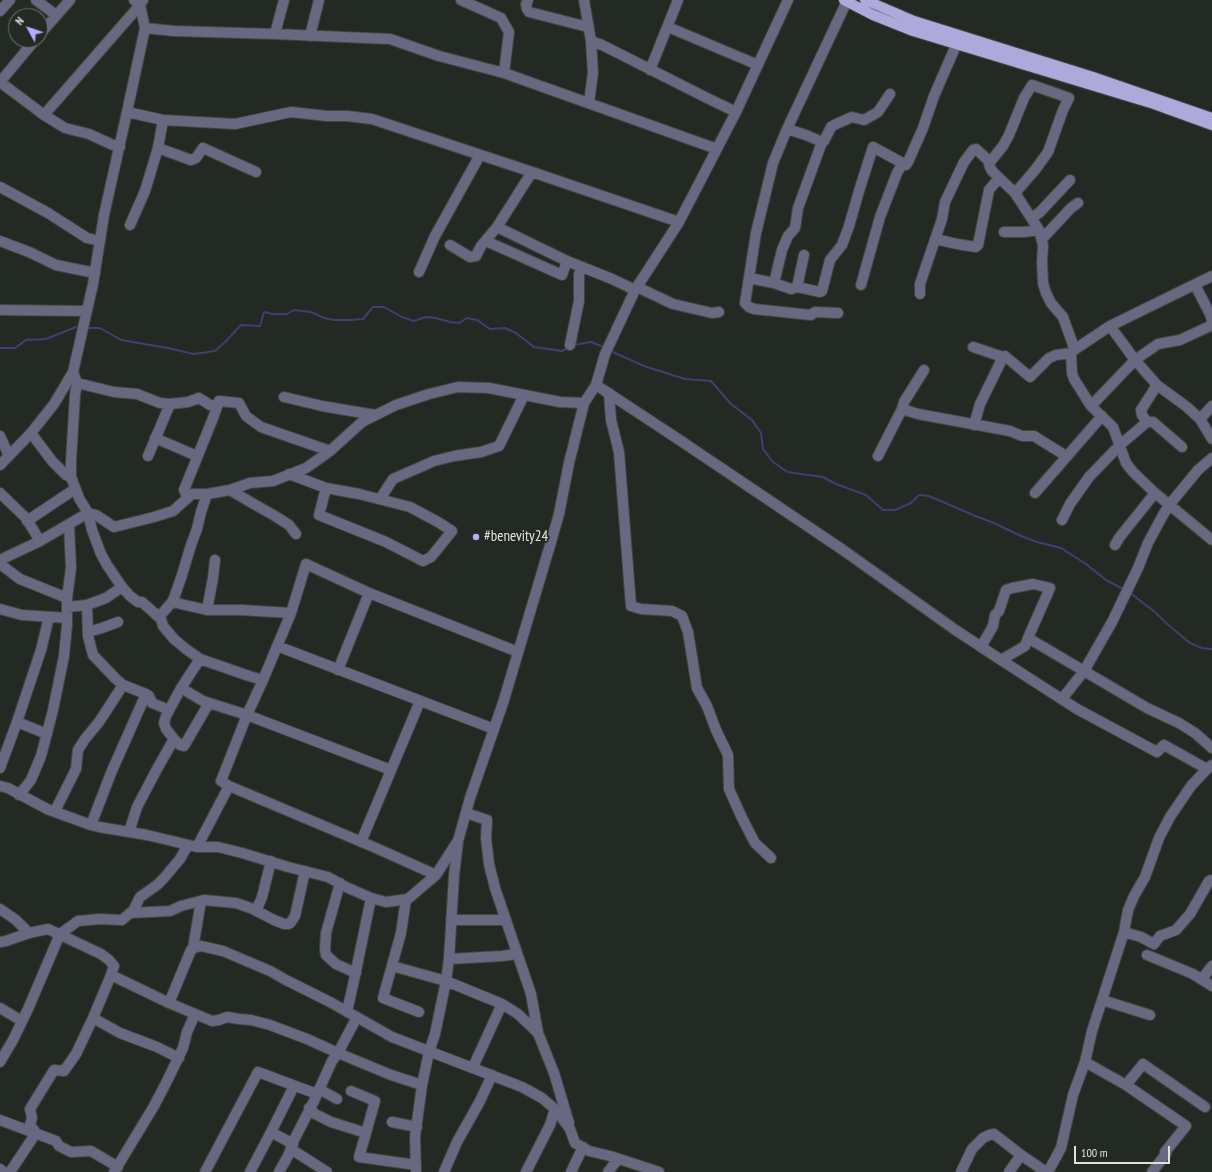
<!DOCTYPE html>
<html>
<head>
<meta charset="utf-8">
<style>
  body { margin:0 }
  #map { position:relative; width:1212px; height:1172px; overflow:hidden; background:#232a24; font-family:"PT Sans Narrow",sans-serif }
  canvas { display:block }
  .north { position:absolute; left:8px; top:8px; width:40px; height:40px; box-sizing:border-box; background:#232a24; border:1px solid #6d746e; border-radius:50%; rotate:310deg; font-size:11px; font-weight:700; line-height:16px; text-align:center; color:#dde2de }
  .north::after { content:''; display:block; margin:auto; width:14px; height:18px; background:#b5acf9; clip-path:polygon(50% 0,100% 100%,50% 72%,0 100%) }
  .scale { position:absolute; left:1074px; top:1146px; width:96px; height:18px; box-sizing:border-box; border:2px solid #dde2de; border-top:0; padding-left:5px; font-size:12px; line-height:14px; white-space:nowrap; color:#dde2de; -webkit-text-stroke:3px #232a24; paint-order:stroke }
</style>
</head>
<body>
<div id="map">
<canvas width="1212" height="1172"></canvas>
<div class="north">N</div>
<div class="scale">100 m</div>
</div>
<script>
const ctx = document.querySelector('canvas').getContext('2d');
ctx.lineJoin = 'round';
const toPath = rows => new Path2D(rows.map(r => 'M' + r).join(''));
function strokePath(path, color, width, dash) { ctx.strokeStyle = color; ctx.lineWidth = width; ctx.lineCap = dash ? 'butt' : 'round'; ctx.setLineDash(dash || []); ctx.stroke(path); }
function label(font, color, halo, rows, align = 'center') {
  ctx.font = font + ' "PT Sans Narrow",sans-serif'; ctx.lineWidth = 3.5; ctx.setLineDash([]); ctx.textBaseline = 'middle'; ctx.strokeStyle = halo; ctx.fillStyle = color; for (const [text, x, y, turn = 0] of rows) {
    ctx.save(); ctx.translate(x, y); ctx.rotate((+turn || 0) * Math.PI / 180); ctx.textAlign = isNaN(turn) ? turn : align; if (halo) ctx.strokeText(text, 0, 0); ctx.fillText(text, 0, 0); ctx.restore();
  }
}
const stream = toPath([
  [87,328,100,328,121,340,168,348,194,354,215,351,226,341,241,325,260,326,264,312,273,314,287,314,294,310,311,312,324,318,334,320,350,320,363,319,373,307,384,307,402,317,414,321,426,317,436,318,450,322,459,323,467,318,477,320,490,329,505,328,516,333,534,347,562,351,568,348],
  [574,345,591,342,604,347],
  [0,348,15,348,26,340,46,339,76,327],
  [610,350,615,353,644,366,685,379,711,381,731,404,752,420,761,433,763,449,772,461,787,472,823,477,836,484,866,495,883,510,895,510,911,503,919,495,929,496,973,515,994,523,1021,536,1037,542,1061,548,1086,564,1106,580,1123,589],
  [1129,592,1156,613,1166,623,1190,643,1202,648,1212,649]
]);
const minor = toPath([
  [36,0,56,15],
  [461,0,501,18,509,32,504,73],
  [528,0,526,4,527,9,529,12,588,27],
  [584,0,591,41,593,73,589,103],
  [0,11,10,0],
  [668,27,758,65],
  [145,28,174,31,275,34,390,39,439,56,504,73,717,149],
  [40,34,70,0],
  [275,34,284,0],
  [310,36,319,0],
  [591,41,602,45,707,98,736,112],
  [650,70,678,0],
  [0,82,44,115,65,128,89,134,113,145,120,147],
  [0,82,35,40],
  [127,112,163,120,235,124,291,112,327,116,347,116,372,119,532,172,679,222],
  [44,115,140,5,134,0],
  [787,129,806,135,822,142],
  [158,148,191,160,196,158,203,148,256,172],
  [990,162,1003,146,1009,135,1024,98,1032,85,1069,98,1063,110,1048,152,1035,170,1015,193],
  [0,187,48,213,87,238,100,241],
  [1032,218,1040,212,1070,180],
  [130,225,145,191,158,148,163,120],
  [497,227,567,261,612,279,635,290],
  [1004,232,1024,232,1039,230],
  [935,239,957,244,976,247,978,245,989,190,999,178],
  [1042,239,1071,208,1078,203],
  [0,241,29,252,56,265,95,273],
  [486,241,562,275,567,261],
  [450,245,470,257,476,256,481,246,497,227,532,172],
  [419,272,435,236,480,155],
  [1212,276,1110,326,1074,350,1071,353,1072,373,1074,379,1091,406,1113,427,1126,463,1133,472,1155,493,1212,540],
  [749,278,774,283,791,289,797,287,820,292,822,291,830,260,842,245,849,226,859,191,873,147,906,165,908,162,923,128,934,96,957,43],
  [774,283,782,250,788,236,795,228,798,208,822,142,824,141,831,127,834,125,852,117,864,120,878,112,890,94],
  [861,285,880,217,897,173,903,163],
  [1195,285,1210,314,1212,321],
  [637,287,673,304,712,313,719,312],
  [797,287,804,255],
  [920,294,920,284,942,219,945,202,964,162,973,150,976,149,990,162,989,164,990,167,992,171,1015,193,1039,230,1043,245,1042,262,1043,283,1046,293,1051,303,1063,317,1072,342,1074,350],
  [0,310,87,311],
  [838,313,815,312,811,315,754,309,749,307,745,303,756,233,773,163,787,129,847,1],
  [1110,326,1135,360,1157,385,1187,407,1200,419,1212,439],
  [570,345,579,301,579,274,583,267],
  [973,347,1003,357,1005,356,1030,377,1049,358,1056,355,1071,353],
  [73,372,77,383,75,395,71,461,71,477,79,498,88,513,96,515,114,527,154,517,173,511,192,494,207,494,230,490,250,483,273,481,306,468,330,451,362,422,396,405,429,394,458,387,489,388,560,402,584,403],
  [77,383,114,392,137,394,160,403,170,404,188,402,199,398,210,405,216,406],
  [596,385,678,439,843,550,954,629,1001,660,1025,646,1028,638,1147,708,1179,723,1195,733,1212,748],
  [609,393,611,420,619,452,631,606,641,609,672,611,682,616,688,632,697,688,707,706,716,730,728,755,729,789,742,818,755,843,771,858],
  [284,397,322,406,375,415],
  [1091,406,1135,360,1158,344,1180,340,1210,326,1212,324],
  [902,409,918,414,1010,431,1022,436,1034,436,1066,456],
  [1200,419,1212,406],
  [1147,422,1142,415,1141,410,1157,385],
  [974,425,980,404,1003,357],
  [31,433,52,461,66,475,71,477],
  [0,436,9,456],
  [155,438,197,456],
  [148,456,170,404],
  [878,456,902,409,904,402,924,370],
  [0,465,31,433,54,404,73,372,93,284,104,215,127,112,145,28,140,5,143,0],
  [289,474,326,488,359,494,410,507,438,522,452,531,431,557,423,561,386,542,319,515,326,488],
  [230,490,252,503,275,516,289,525,296,534],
  [0,493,26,518,40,541],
  [1035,493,1102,416],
  [188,498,184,490,213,418,219,401,239,403,246,416,261,427,330,451],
  [380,499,393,479,434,461,454,456,481,452,499,446,524,395],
  [1062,520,1070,504,1089,477,1120,445,1147,422,1153,422,1182,447],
  [27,521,75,489],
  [1115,545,1119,538,1155,493],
  [0,560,40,541,88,513,92,530,101,554,107,565,122,587,130,596,138,602,142,602,161,619,163,626,174,639,186,649,200,659,249,676,263,680],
  [0,564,20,579,67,598],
  [172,602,207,610,242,610,291,613],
  [87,605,88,636,93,655,115,678,123,685,146,694,149,696,152,703,169,710],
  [67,607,87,605,106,598,122,587],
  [0,609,22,615,67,618],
  [207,610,213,578,215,560],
  [159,617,172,602,174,598,182,575,191,545,197,529,201,512,207,494],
  [88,632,102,628,118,622],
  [277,646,494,729],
  [981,647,993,626,995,615,999,611,1006,590,1012,588,1033,584,1050,588,1028,638],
  [1001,660,1077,709,1157,752,1164,745,1207,769],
  [338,670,369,593],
  [181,688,203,701,247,715,391,770],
  [1062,699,1084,671,1112,622,1138,568,1148,543,1163,515,1170,504,1198,470,1212,458],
  [17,722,47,734],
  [174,739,180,745,184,746,209,703],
  [0,768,17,722,41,650,49,617],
  [0,786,8,788,47,809,91,825,99,827,147,835,197,847,218,847,242,853,288,867,328,877,346,887,371,898,386,902,408,899,416,892,436,875,457,842],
  [229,786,376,848,436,875],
  [19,795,31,780,41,756,53,710,64,656,67,625,67,598,71,568,69,524],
  [55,811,76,769,78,750,85,739,99,722,123,685],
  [466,813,487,820,486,838,489,864,495,888,531,994,538,1033],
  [91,825,111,773,146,694],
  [129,832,137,807,157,769,174,739,166,729,164,723,166,716,181,688,200,659],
  [361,842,420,701],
  [197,847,229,786,221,781,247,715,263,680,291,613,306,564,369,593,518,652],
  [340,883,326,933,325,950,326,955,336,964,356,973],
  [406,899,401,933,383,998,419,1012],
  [0,909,16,920,29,933],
  [256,911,262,897,271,861],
  [132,913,140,897,157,885,164,878,180,859,188,845],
  [451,920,506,920],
  [1124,932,1141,937,1154,944,1160,936,1176,930,1190,914,1209,881,1212,880],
  [0,942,6,941,29,933,48,929,101,954,109,960,114,966,111,975,93,1018,76,1054,64,1071,54,1070,30,1109,32,1118,30,1125,36,1133,10,1172],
  [193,948,201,901],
  [1147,955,1193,974,1212,986],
  [449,959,502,956,517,954],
  [392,966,446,981,502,1004,518,1014,538,1033,554,1073,569,1123],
  [111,975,169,1003,212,1021,219,1020,227,1017,239,1019,251,1020,270,1025,307,1039,338,1053,391,1075,422,1085],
  [1202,979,1212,966],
  [1102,1000,1150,1015],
  [169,1003,191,950,196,947,201,946,223,951,270,971,286,980,330,1002,392,1037,522,1087,542,1098,555,1109,570,1129,575,1143,589,1151,610,1156,659,1172],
  [0,1008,22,1021],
  [347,1012,356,971,371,898],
  [93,1018,120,1033,157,1047,179,1058],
  [0,1062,13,1040,28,1009,60,934,78,921,99,919,122,920,130,913,170,911,181,906,204,900,236,903,253,909,274,920,284,924,289,924,291,922,295,916,305,871],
  [1085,1062,1126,1085,1186,1126,1165,1152,1166,1154,1152,1172],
  [473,1067,502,1004],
  [1126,1085,1143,1064,1205,1107],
  [319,1089,337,1099],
  [351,1091,375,1101,366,1133],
  [309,1108,315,1114,331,1122,366,1133,359,1157,416,1165],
  [0,1120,56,1141,59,1146,71,1152,91,1151,118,1167],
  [392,1122,417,1127],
  [271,1132,294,1086],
  [291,1149,327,1172],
  [0,1169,4,1172],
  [114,1172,154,1106,167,1081,183,1048,187,1032,195,1014],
  [205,1172,258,1072,317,1094],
  [250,1172,271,1132,293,1144],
  [279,1172,288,1156,294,1140,314,1101,332,1061,338,1053,357,1017],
  [416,1172,415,1137,422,1085,429,1052,435,1034,446,981,449,959,454,876,458,841,470,798,503,703,551,542,559,514,569,463,584,403,596,385,605,354,635,290,679,222,736,112,788,0],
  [444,1172,457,1142,480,1101,492,1075],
  [526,1172,550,1125,555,1109],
  [571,1172,583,1147],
  [608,1172,618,1159],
  [961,1172,972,1149,983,1138,989,1135,994,1134,1021,1155,1046,1172],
  [1009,1172,1021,1155],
  [1048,1172,1061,1148,1073,1095,1085,1062,1092,1031,1124,932,1128,910,1134,896,1145,877,1159,838,1170,817,1191,786,1207,769,1212,765]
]);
const major = toPath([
  [844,0,873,15,913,31,1154,104,1212,125],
  [865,0,914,21,1093,77,1212,118]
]);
const markers = [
  [476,537,4,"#b5acf9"]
];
const poiNames = [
  ["#benevity24",484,537]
];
strokePath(stream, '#443d6f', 2);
strokePath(minor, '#414742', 12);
strokePath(major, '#414742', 12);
strokePath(minor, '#6a6880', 10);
strokePath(major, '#ada9da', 10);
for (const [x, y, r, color] of markers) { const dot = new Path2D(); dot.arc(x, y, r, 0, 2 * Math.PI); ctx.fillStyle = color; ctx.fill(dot); strokePath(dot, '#232a24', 1.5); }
label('15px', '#dde2de', '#232a24', poiNames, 'left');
</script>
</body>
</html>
